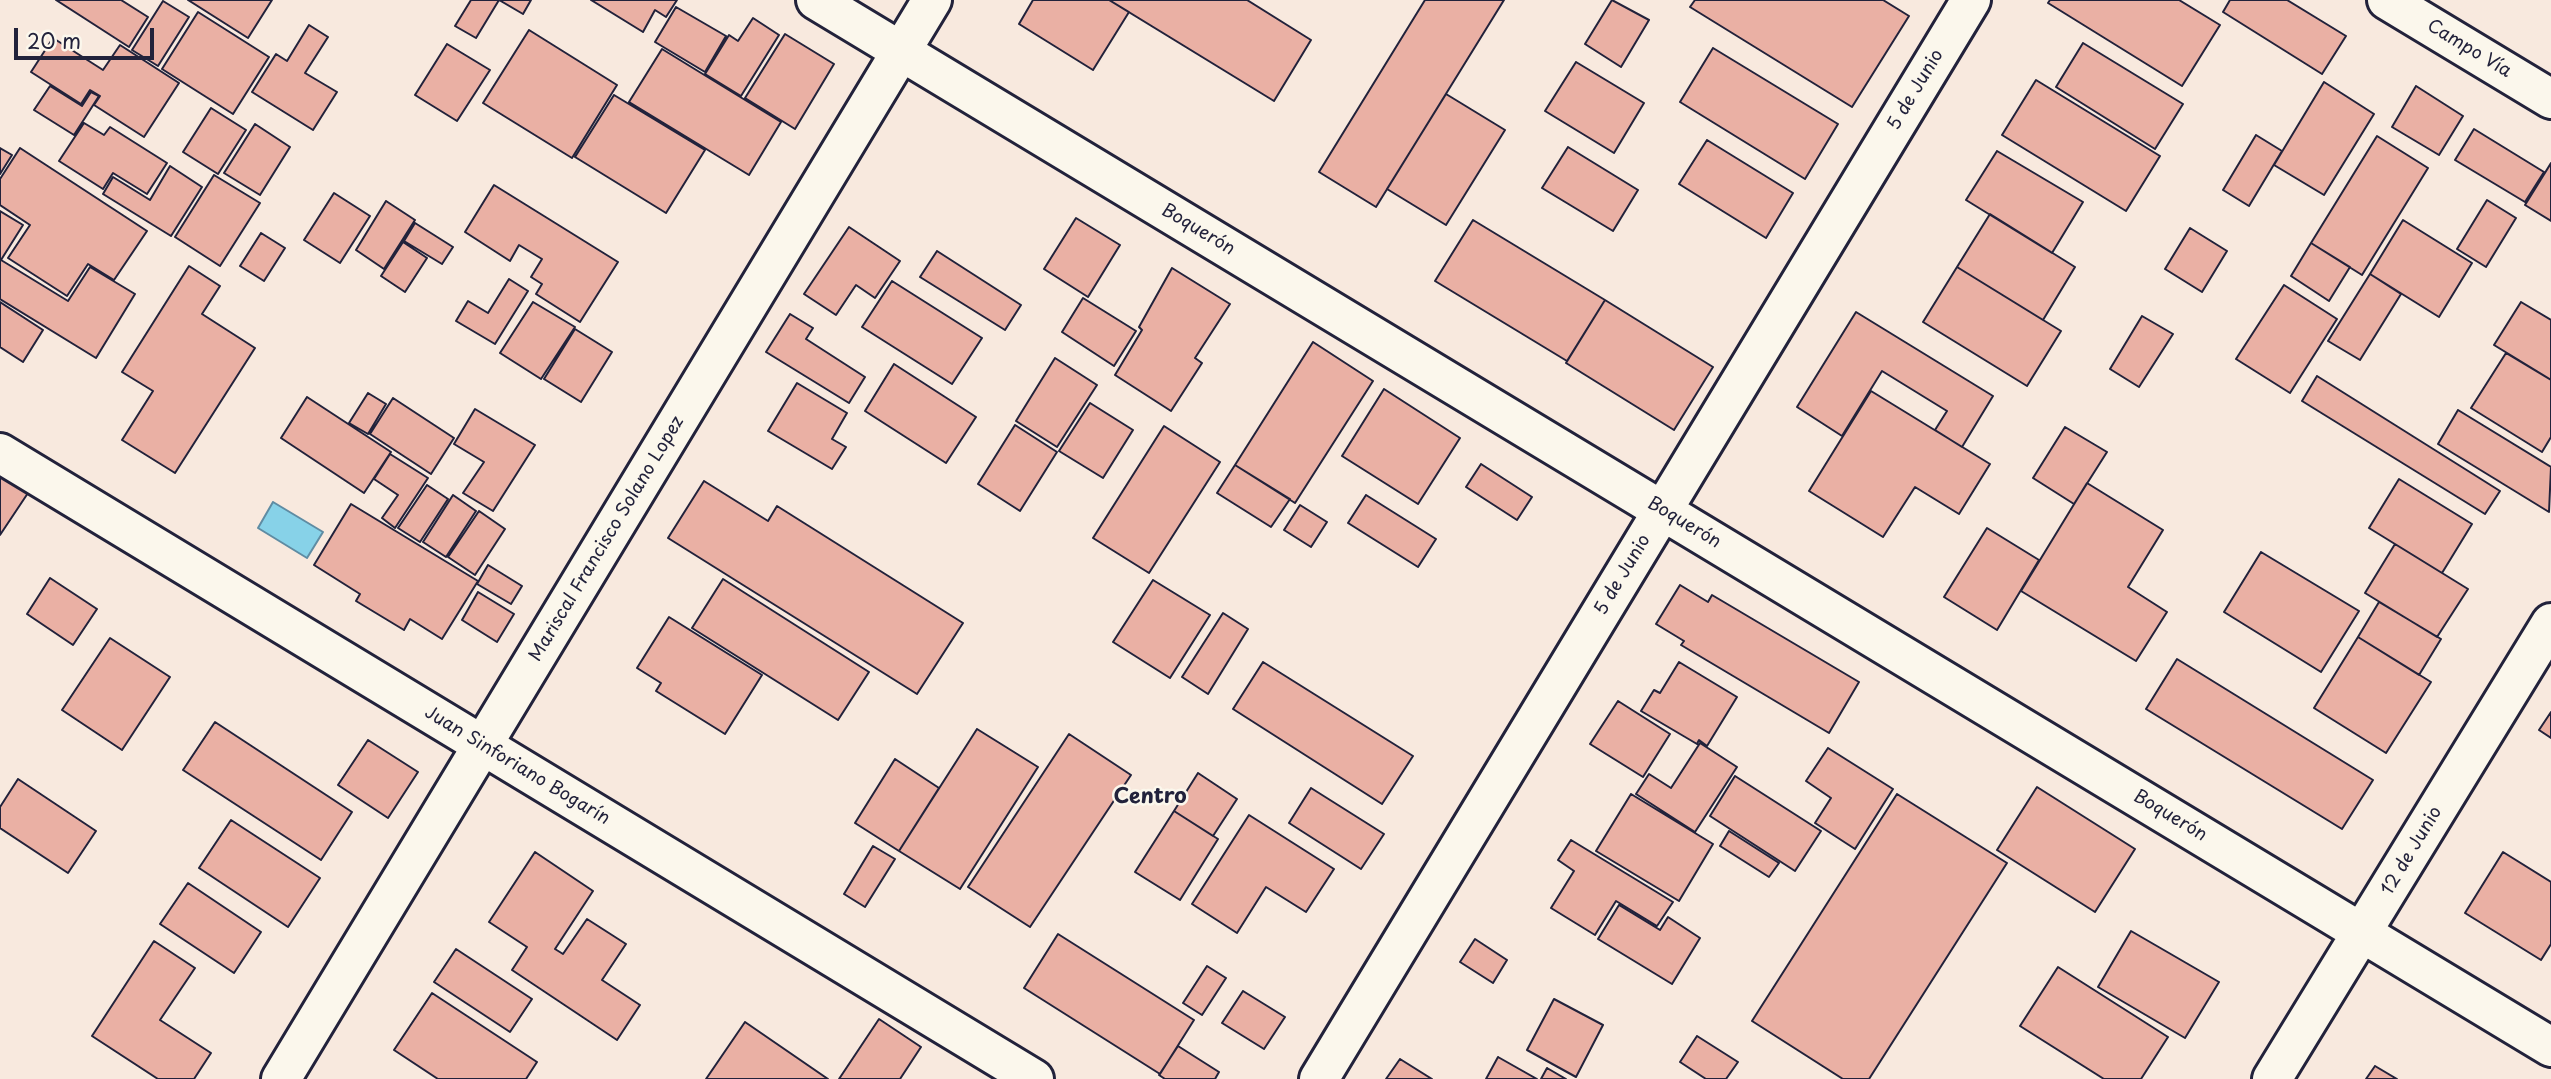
<!DOCTYPE html>
<html>
<head>
<meta charset="utf-8">
<style>
  body { margin:0 }
  #map { position:relative; width:2551px; height:1079px; overflow:hidden; background:#f8e9de; font-family:"Playpen Sans",sans-serif }
  canvas { display:block }
  .scale { position:absolute; left:14px; top:28px; width:140px; height:32px; box-sizing:border-box; border:4px solid #22223b; border-top:0; padding-left:9px; font-size:21px; line-height:24px; white-space:nowrap; color:#22223b; -webkit-text-stroke:5px #fbf7ec; paint-order:stroke }
</style>
</head>
<body>
<div id="map">
<canvas width="2551" height="1079"></canvas>
<div class="scale">20 m</div>
</div>
<script>
const ctx = document.querySelector('canvas').getContext('2d');
ctx.lineJoin = 'round';
function paint(path, color) { ctx.fillStyle = color; ctx.fill(path, 'evenodd'); }
const toPath = rows => new Path2D(rows.map(r => 'M' + r).join(''));
function strokePath(path, color, width, dash) { ctx.strokeStyle = color; ctx.lineWidth = width; ctx.lineCap = dash ? 'butt' : 'round'; ctx.setLineDash(dash || []); ctx.stroke(path); }
function label(font, color, halo, rows, align = 'center') {
  ctx.font = font + ' "Playpen Sans",sans-serif'; ctx.lineWidth = 5; ctx.setLineDash([]); ctx.textBaseline = 'middle'; ctx.strokeStyle = halo; ctx.fillStyle = color; for (const [text, x, y, turn = 0] of rows) {
    ctx.save(); ctx.translate(x, y); ctx.rotate((+turn || 0) * Math.PI / 180); ctx.textAlign = isNaN(turn) ? turn : align; if (halo) ctx.strokeText(text, 0, 0); ctx.fillText(text, 0, 0); ctx.restore();
  }
}
const water = toPath([
  [273,502,323,532,307,558,258,528,273,502]
]);
const building = toPath([
  [56,0,121,0,148,17,129,47,56,0],
  [188,0,272,0,248,38,188,0],
  [471,0,499,0,476,38,455,26,471,0],
  [499,0,531,0,523,14,499,0],
  [591,0,677,0,666,17,655,10,643,32,591,0],
  [1033,0,1109,0,1129,12,1093,70,1019,24,1033,0],
  [1109,0,1247,0,1311,40,1274,101,1109,0],
  [1425,0,1504,0,1376,207,1319,172,1425,0],
  [1612,0,1649,20,1621,67,1585,44,1612,0],
  [1695,0,1883,0,1909,16,1852,107,1690,7,1695,0],
  [2050,0,2179,0,2220,25,2182,86,2048,3,2050,0],
  [2230,0,2287,0,2346,36,2322,74,2223,12,2230,0],
  [163,1,189,17,158,66,132,50,163,1],
  [676,7,726,36,705,72,655,42,676,7],
  [198,12,269,57,233,114,162,69,198,12],
  [753,18,779,35,741,96,705,74,729,35,738,41,753,18],
  [309,25,328,37,305,73,337,92,313,130,252,92,276,54,287,61,309,25],
  [529,30,617,85,572,158,483,103,529,30],
  [785,34,834,64,795,129,745,98,785,34],
  [53,38,103,70,120,45,179,83,144,137,94,105,100,96,90,90,81,104,31,72,53,38],
  [2083,43,2183,104,2155,149,2056,87,2083,43],
  [447,44,490,70,457,121,415,95,447,44],
  [1713,48,1838,124,1805,179,1680,102,1713,48],
  [662,49,781,122,749,175,629,102,662,49],
  [1576,62,1644,103,1614,153,1545,111,1576,62],
  [2036,80,2160,156,2126,211,2002,135,2036,80],
  [2324,82,2374,114,2324,195,2274,165,2324,82],
  [50,86,82,106,91,92,99,96,74,135,34,110,50,86],
  [2416,86,2463,116,2439,155,2392,127,2416,86],
  [1446,94,1505,130,1446,225,1387,189,1446,94],
  [614,95,705,150,666,213,575,157,614,95],
  [211,108,246,130,218,174,183,152,211,108],
  [84,123,104,135,110,127,167,163,147,194,113,173,103,189,59,161,84,123],
  [255,124,290,147,260,195,224,173,255,124],
  [2474,129,2544,172,2525,202,2455,160,2474,129],
  [2256,135,2282,151,2249,206,2223,190,2256,135],
  [2377,136,2428,168,2362,275,2311,243,2377,136],
  [1707,140,1793,193,1766,238,1679,184,1707,140],
  [1568,147,1638,190,1613,231,1542,188,1568,147],
  [0,148,12,155,0,174,0,148],
  [20,148,147,231,114,280,88,264,67,296,8,258,30,225,0,205,0,179,20,148],
  [1997,151,2083,202,2052,253,1966,200,1997,151],
  [2551,163,2551,221,2525,205,2551,163],
  [170,166,202,187,171,236,103,194,113,177,150,200,170,166],
  [214,175,260,203,220,266,175,237,214,175],
  [494,185,618,262,580,322,536,294,542,284,531,277,542,259,519,245,510,261,465,232,494,185],
  [334,193,370,216,340,263,304,240,334,193],
  [2487,200,2516,218,2486,267,2457,249,2487,200],
  [386,201,415,220,384,269,356,250,386,201],
  [0,211,23,225,1,260,68,301,90,267,135,294,96,358,0,299,0,211],
  [1990,214,2075,267,2043,320,1957,267,1990,214],
  [1076,218,1120,245,1088,297,1044,269,1076,218],
  [1473,220,1605,300,1567,361,1435,281,1473,220],
  [2403,220,2472,263,2439,317,2370,274,2403,220],
  [415,223,453,247,442,264,404,241,415,223],
  [849,227,900,261,875,298,856,285,836,315,804,294,849,227],
  [2190,228,2227,251,2202,292,2165,269,2190,228],
  [261,233,285,248,264,281,240,266,261,233],
  [403,242,427,258,405,292,381,276,403,242],
  [2311,243,2350,267,2329,301,2291,276,2311,243],
  [937,251,1021,305,1005,330,920,277,937,251],
  [189,266,220,286,202,314,255,348,175,473,122,440,153,391,122,372,189,266],
  [1957,267,2061,331,2027,386,1923,322,1957,267],
  [1172,268,1230,304,1195,358,1202,363,1171,411,1115,375,1142,330,1139,327,1172,268],
  [2370,274,2401,294,2360,360,2328,341,2370,274],
  [509,279,528,291,495,344,456,321,468,301,488,313,509,279],
  [892,281,982,338,952,384,862,327,892,281],
  [2284,285,2337,319,2290,393,2236,359,2284,285],
  [1083,298,1136,331,1114,366,1062,332,1083,298],
  [1605,300,1713,367,1674,430,1566,363,1605,300],
  [0,302,43,330,23,362,0,347,0,302],
  [533,302,575,327,541,379,500,353,533,302],
  [2521,302,2551,320,2551,380,2494,345,2521,302],
  [1856,312,1993,396,1962,447,1935,430,1947,411,1882,371,1842,436,1797,407,1856,312],
  [790,314,813,328,806,339,865,377,849,403,766,352,790,314],
  [2142,316,2173,334,2139,387,2110,369,2142,316],
  [575,329,612,352,581,402,544,379,575,329],
  [1313,342,1373,381,1295,503,1235,465,1313,342],
  [2506,353,2551,380,2551,437,2542,452,2471,408,2506,353],
  [1055,358,1097,385,1057,447,1016,421,1055,358],
  [894,364,976,417,946,463,865,411,894,364],
  [2317,376,2500,491,2485,514,2302,401,2317,376],
  [797,383,847,413,832,439,846,447,832,469,768,431,797,383],
  [1384,389,1460,438,1418,504,1342,456,1384,389],
  [1871,391,1990,464,1959,514,1915,487,1883,537,1809,491,1871,391],
  [368,393,386,404,368,434,349,423,368,393],
  [307,397,391,452,364,493,281,438,307,397],
  [393,398,454,438,431,474,370,434,393,398],
  [1090,403,1133,430,1103,478,1059,451,1090,403],
  [475,409,535,445,493,511,463,493,484,462,454,444,475,409],
  [2458,410,2551,467,2549,512,2438,444,2458,410],
  [1015,425,1057,452,1020,511,978,484,1015,425],
  [1164,426,1220,462,1149,573,1093,538,1164,426],
  [2065,427,2107,452,2074,504,2033,478,2065,427],
  [390,454,428,478,395,528,382,518,398,495,374,479,390,454],
  [1481,464,1532,497,1517,520,1466,487,1481,464],
  [1235,465,1290,499,1271,527,1217,493,1235,465],
  [0,470,30,490,0,535,0,470],
  [2399,479,2472,524,2442,573,2369,528,2399,479],
  [704,481,768,521,777,506,963,623,917,694,668,538,704,481],
  [2087,483,2163,530,2128,587,2167,612,2136,661,2021,591,2087,483],
  [427,485,448,499,420,542,398,528,427,485],
  [453,495,476,511,446,557,423,542,453,495],
  [1366,495,1436,539,1418,567,1348,523,1366,495],
  [351,504,478,581,442,639,410,619,404,630,356,601,360,594,314,565,351,504],
  [1300,505,1327,522,1311,547,1284,530,1300,505],
  [479,511,505,529,475,575,448,557,479,511],
  [1987,528,2039,560,1997,630,1944,597,1987,528],
  [2395,544,2468,589,2437,637,2365,593,2395,544],
  [2261,552,2359,611,2321,672,2224,612,2261,552],
  [488,565,522,586,511,604,477,584,488,565],
  [50,578,97,609,73,645,27,614,50,578],
  [723,579,869,672,838,720,692,628,723,579],
  [1153,580,1210,615,1170,678,1113,642,1153,580],
  [1680,585,1708,602,1712,595,1859,682,1829,733,1681,645,1684,641,1656,624,1680,585],
  [478,592,514,614,497,642,462,620,478,592],
  [2379,602,2441,639,2419,675,2358,637,2379,602],
  [1223,613,1248,629,1208,694,1182,677,1223,613],
  [669,617,762,675,725,734,656,691,661,683,637,668,669,617],
  [2358,637,2431,682,2386,753,2314,708,2358,637],
  [110,638,170,677,122,750,62,710,110,638],
  [2177,659,2373,780,2342,829,2146,709,2177,659],
  [1263,662,1413,756,1382,804,1233,709,1263,662],
  [1679,662,1737,697,1707,746,1699,740,1697,744,1641,711,1654,690,1660,693,1679,662],
  [1618,701,1670,734,1643,777,1590,744,1618,701],
  [2551,712,2551,738,2539,730,2551,712],
  [215,722,352,812,321,860,183,770,215,722],
  [977,729,1038,767,960,889,899,851,977,729],
  [1069,734,1131,775,1030,927,968,887,1069,734],
  [368,740,418,772,388,818,338,785,368,740],
  [1700,743,1737,767,1695,832,1636,794,1649,774,1671,788,1700,743],
  [1828,748,1893,789,1855,849,1815,823,1831,798,1806,781,1828,748],
  [895,759,939,788,899,851,855,823,895,759],
  [1198,773,1237,799,1213,836,1174,811,1198,773],
  [1735,776,1821,831,1795,871,1710,816,1735,776],
  [18,779,96,831,68,873,0,828,0,807,18,779],
  [2037,787,2135,849,2095,912,1997,850,2037,787],
  [1311,788,1384,834,1361,869,1289,823,1311,788],
  [1631,794,1713,844,1679,901,1596,851,1631,794],
  [1897,794,2007,863,1869,1079,1843,1079,1752,1021,1897,794],
  [1174,811,1218,839,1180,900,1135,872,1174,811],
  [1249,815,1334,869,1306,912,1266,887,1237,933,1192,904,1249,815],
  [231,820,320,878,288,927,199,868,231,820],
  [1729,831,1779,863,1769,877,1720,846,1729,831],
  [1571,840,1673,902,1657,926,1616,901,1595,935,1551,908,1574,871,1558,860,1571,840],
  [873,846,895,859,865,907,844,894,873,846],
  [535,852,593,891,555,949,563,954,587,919,626,944,602,980,640,1005,617,1040,512,970,527,947,489,922,535,852],
  [2503,852,2551,882,2551,944,2541,960,2465,913,2503,852],
  [188,883,261,932,234,973,160,924,188,883],
  [1619,905,1660,930,1668,917,1700,938,1672,984,1598,939,1619,905],
  [2131,931,2219,982,2185,1038,2098,987,2131,931],
  [1058,934,1194,1020,1160,1074,1024,988,1058,934],
  [1475,939,1507,960,1493,983,1460,962,1475,939],
  [154,941,195,968,160,1020,211,1053,194,1079,158,1079,92,1036,154,941],
  [456,949,532,999,510,1032,434,982,456,949],
  [1207,966,1226,978,1202,1015,1183,1003,1207,966],
  [2058,967,2168,1037,2141,1079,2104,1079,2020,1026,2058,967],
  [1243,991,1285,1017,1264,1049,1222,1023,1243,991],
  [432,993,537,1062,526,1079,438,1079,394,1050,432,993],
  [1554,999,1603,1025,1576,1077,1527,1050,1554,999],
  [879,1019,921,1047,900,1079,839,1079,879,1019],
  [745,1022,828,1079,706,1079,745,1022],
  [1697,1036,1738,1062,1726,1079,1706,1079,1680,1062,1697,1036],
  [1178,1046,1219,1072,1215,1079,1165,1079,1159,1075,1178,1046],
  [1498,1057,1537,1079,1486,1079,1498,1057],
  [1400,1059,1432,1079,1386,1079,1400,1059],
  [2375,1066,2397,1079,2366,1079,2375,1066],
  [1547,1068,1566,1079,1541,1079,1547,1068]
]);
const street = toPath([
  [816,0,2551,1047],
  [2387,0,2551,99],
  [0,453,1034,1079],
  [1319,1079,1971,0],
  [2272,1079,2551,623]
]);
const secondary = toPath([
  [281,1079,932,0]
]);
const streetNames = [
  ["Campo Vía",2469,49,31],
  ["5 de Junio",1916,90,-59],
  ["Boquerón",1198,230,31],
  ["Boquerón",1684,523,31],
  ["Mariscal Francisco Solano Lopez",607,539,-59],
  ["5 de Junio",1623,575,-59],
  ["Juan Sinforiano Bogarín",517,766,31],
  ["Boquerón",2170,816,31],
  ["12 de Junio",2412,851,-59]
];
const quarterNames = [
  ["Centro",1150,797]
];
paint(water, '#87d2e8');
strokePath(water, '#5f8ca3', 2);
paint(building, '#eab0a4');
strokePath(building, '#22223b', 2);
strokePath(street, '#22223b', 44);
strokePath(secondary, '#22223b', 44);
strokePath(street, '#fbf7ec', 38);
strokePath(secondary, '#fbf7ec', 38);
label('18px', '#22223b', '#fbf7ec', streetNames);
label('bold 21px', '#22223b', '#fbf7ec', quarterNames);
</script>
</body>
</html>
